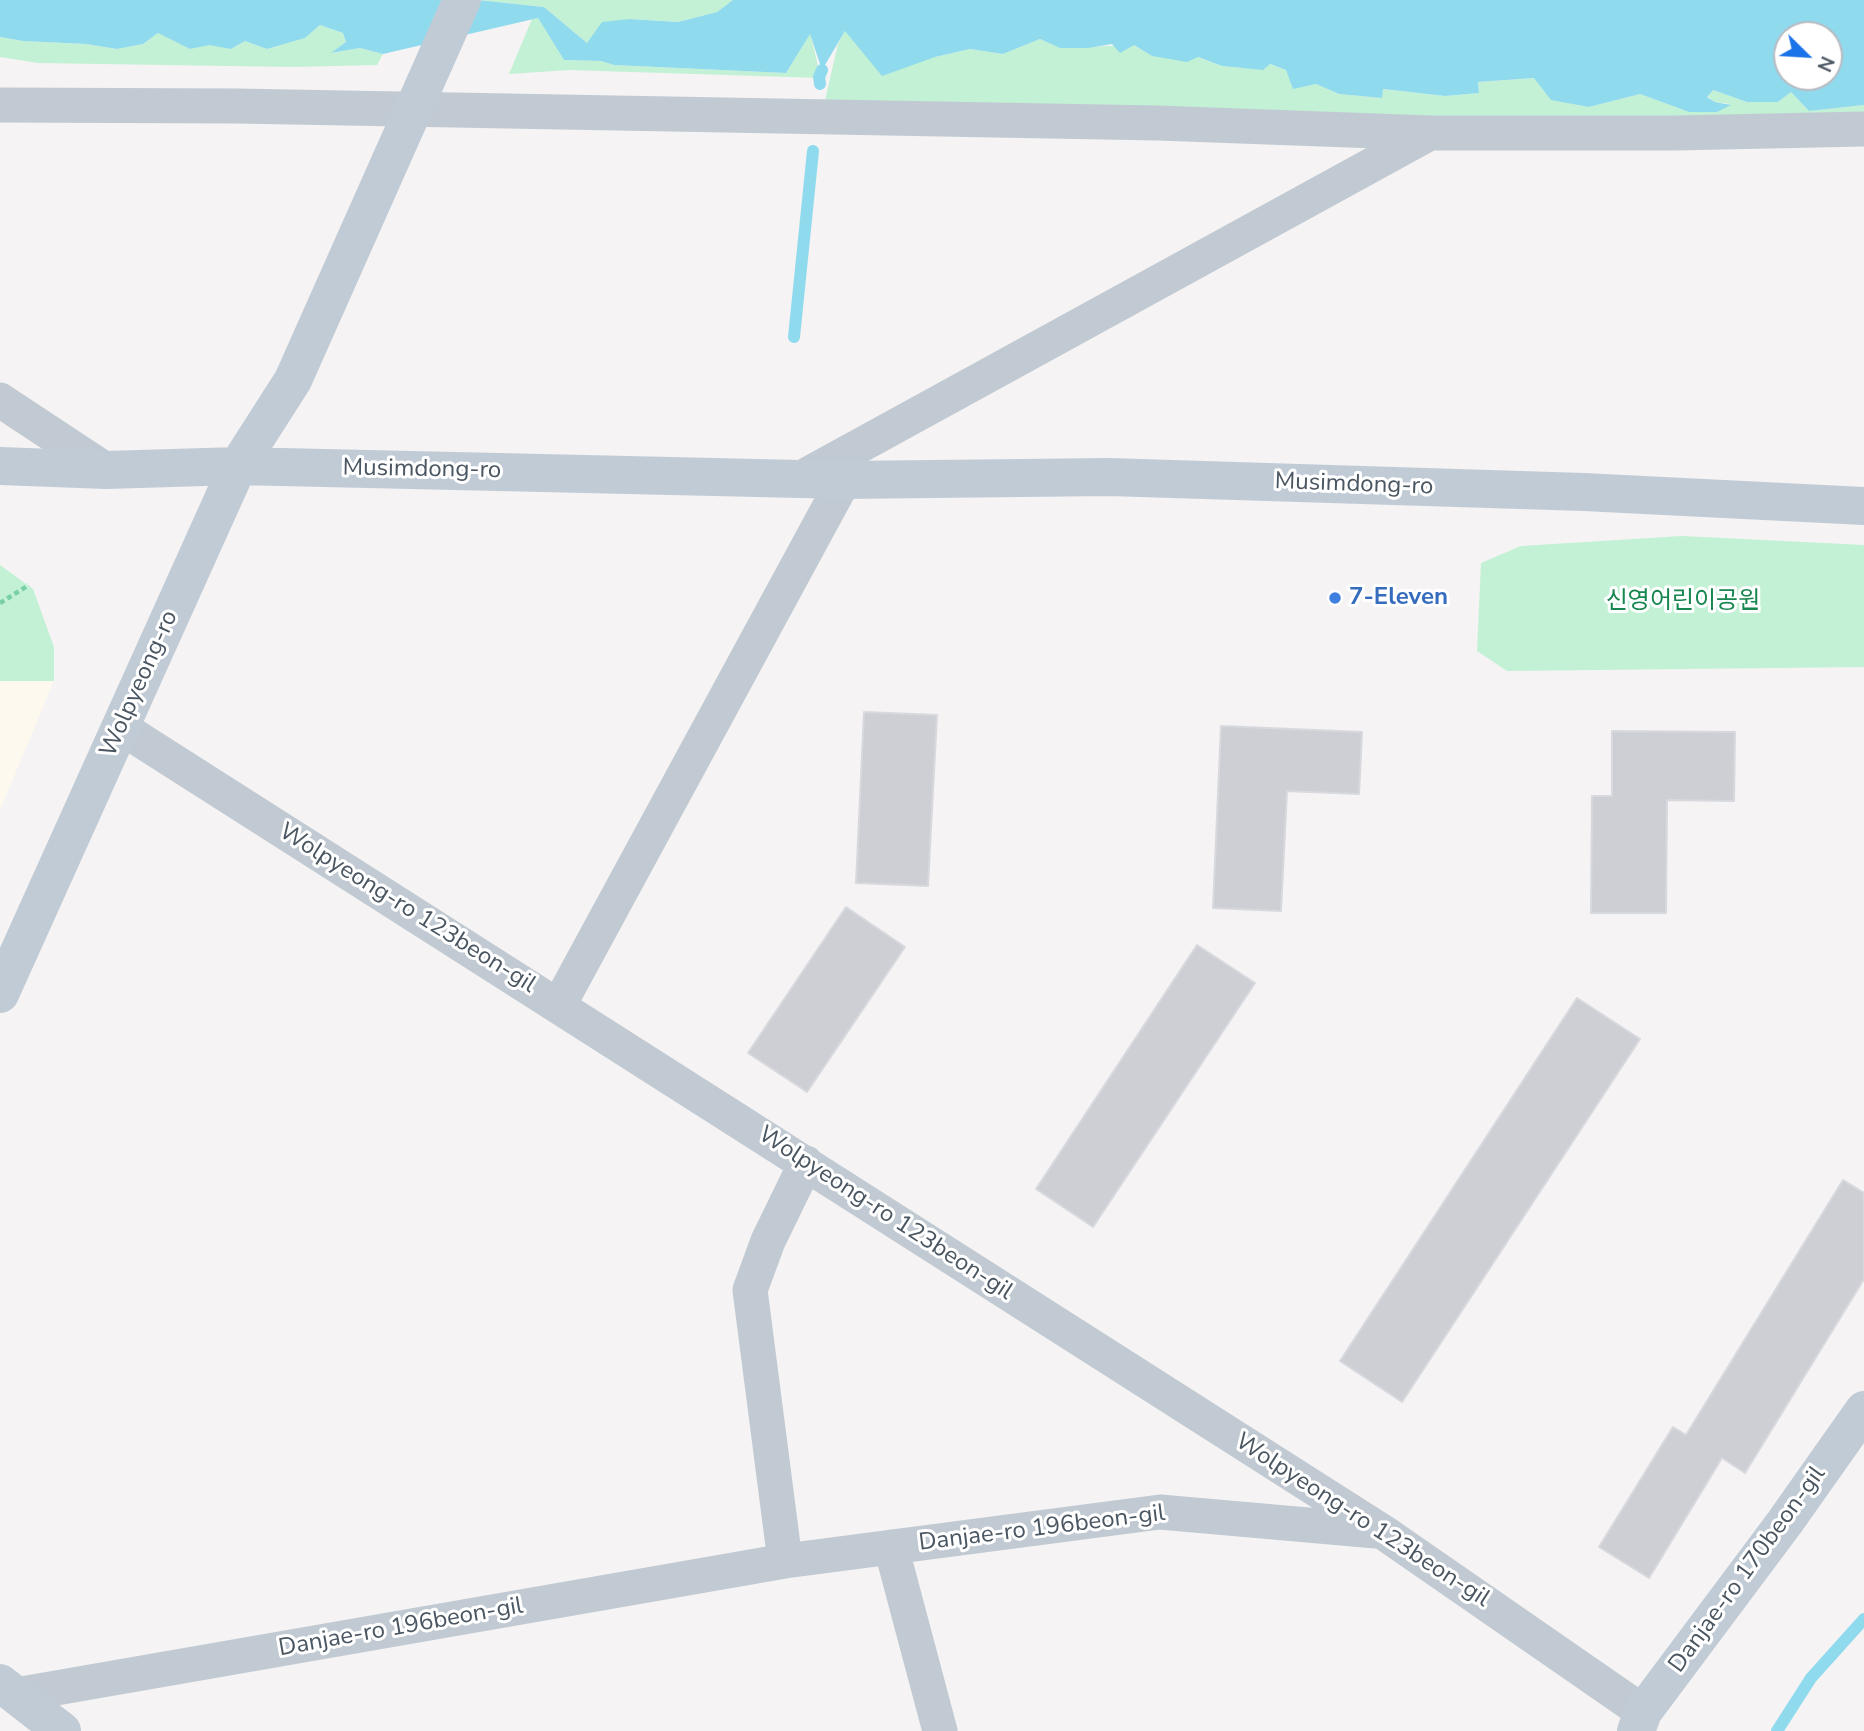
<!DOCTYPE html>
<html>
<head>
<meta charset="utf-8">
<style>
  body { margin:0 }
  #map { position:relative; width:1864px; height:1731px; overflow:hidden; background:#f5f3f3; font-family:"Nunito Sans",sans-serif }
  canvas { display:block }
  .north { position:absolute; left:1773px; top:21px; width:70px; height:70px; box-sizing:border-box; background:#fff; border:2px solid #b7bbc0; border-radius:50%; rotate:114deg; font-size:19px; font-weight:700; line-height:28px; text-align:center; color:#4a5661 }
  .north::after { content:''; display:block; margin:auto; width:24px; height:32px; background:#1a73e8; clip-path:polygon(50% 0,100% 100%,50% 72%,0 100%) }
</style>
</head>
<body>
<div id="map">
<canvas width="1864" height="1731"></canvas>
<div class="north">N</div>
</div>
<script>
const ctx = document.querySelector('canvas').getContext('2d');
ctx.lineJoin = 'round';
function paint(path, color) { ctx.fillStyle = color; ctx.fill(path, 'evenodd'); }
const toPath = rows => new Path2D(rows.map(r => 'M' + r).join(''));
function strokePath(path, color, width, dash) { ctx.strokeStyle = color; ctx.lineWidth = width; ctx.lineCap = dash ? 'butt' : 'round'; ctx.setLineDash(dash || []); ctx.stroke(path); }
function label(font, color, halo, rows, align = 'center') {
  ctx.font = font + ' "Nunito Sans","Noto Sans KR",sans-serif'; ctx.lineWidth = 6; ctx.setLineDash([]); ctx.textBaseline = 'middle'; ctx.strokeStyle = halo; ctx.fillStyle = color; for (const [text, x, y, turn = 0] of rows) {
    ctx.save(); ctx.translate(x, y); ctx.rotate((+turn || 0) * Math.PI / 180); ctx.textAlign = isNaN(turn) ? turn : align; if (halo) ctx.strokeText(text, 0, 0); ctx.fillText(text, 0, 0); ctx.restore();
  }
}
const commercial = toPath([
  [0,681,54,681,0,810]
]);
const green = toPath([
  [478,0,733,0,717,12,678,22,630,19,587,43,544,7],
  [538,18,564,60,601,61,614,65,786,73,810,33,821,78,569,70,509,74,532,19],
  [320,25,343,33,346,42,333,53,360,48,383,54,377,65,293,67,38,63,0,57,0,37,23,41,86,44,117,49,143,44,158,33,190,49,209,44,231,49,245,41,267,49,305,38],
  [845,31,935,57,970,49,1003,54,1040,39,1061,48,1134,45,1152,56,1197,57,1222,66,1241,68,1269,64,1286,70,1293,88,1316,84,1339,94,1382,98,1382,89,1445,96,1479,93,1478,82,1535,78,1551,99,1589,107,1640,94,1689,112,1730,104,1715,102,1707,96,1713,90,1747,102,1778,102,1791,92,1809,111,1864,105,1864,128,822,113,838,44],
  [1682,536,1864,545,1864,667,1507,671,1477,651,1481,563,1521,546],
  [0,565,33,589,54,647,54,681,0,681]
]);
const water = toPath([
  [0,0,478,0,544,7,587,43,602,22,630,19,678,22,717,12,733,0,1864,0,1864,105,1809,111,1791,92,1778,102,1747,102,1713,90,1707,97,1715,102,1731,105,1717,112,1689,112,1640,94,1589,107,1551,100,1534,78,1478,82,1479,93,1445,96,1383,89,1382,98,1339,94,1316,84,1293,89,1286,70,1270,64,1263,70,1222,66,1198,57,1187,62,1152,56,1134,45,1120,53,1112,44,1088,48,1060,48,1040,39,1003,54,970,49,935,57,882,76,845,31,822,70,810,34,786,73,614,65,601,61,564,60,538,18,383,54,360,48,331,53,346,42,343,33,320,25,305,38,267,49,245,41,231,49,209,45,190,49,158,33,143,44,117,49,86,44,23,41,0,37],
  [1787,35,1829,35,1829,77,1787,77]
]);
const stream = toPath([
  [820,84,819,77,822,70],
  [794,337,813,151],
  [1777,1731,1811,1678,1864,1619]
]);
const building = toPath([
  [864,712,937,715,928,886,856,883,864,712],
  [1221,726,1362,732,1359,794,1287,791,1281,911,1213,908,1221,726],
  [1612,731,1735,732,1734,801,1667,800,1666,913,1591,913,1592,796,1612,796,1612,731],
  [846,907,905,947,807,1092,748,1053,846,907],
  [1197,945,1255,983,1093,1227,1036,1189,1197,945],
  [1577,998,1640,1039,1402,1402,1340,1361,1577,998],
  [1843,1180,1864,1193,1864,1279,1745,1473,1722,1458,1649,1578,1599,1547,1673,1427,1686,1435,1843,1180]
]);
const path = toPath([
  [0,603,29,585]
]);
const street = toPath([
  [0,105,237,106,1158,123,1431,133,1676,133,1864,129],
  [0,400,106,470],
  [801,478,1430,133],
  [120,727,1383,1532,1643,1712],
  [559,1005,844,480],
  [891,1547,940,1731],
  [785,1561,750,1290,768,1241,806,1163],
  [16,1695,785,1561,1160,1512,1376,1531]
]);
const secondary = toPath([
  [0,466,106,470,238,466,844,480,1109,477,1584,492,1864,506],
  [0,994,238,466,293,380,462,0],
  [0,1683,62,1731],
  [1636,1731,1643,1712,1785,1522,1864,1410]
]);
const markers = [
  [1335,598,7,"#3f7fe0"]
];
const streetNames = [
  ["Musimdong-ro",422,470,1],
  ["Musimdong-ro",1354,485,2],
  ["Wolpyeong-ro",140,684,-66],
  ["Wolpyeong-ro 123beon-gil",407,909,32],
  ["Wolpyeong-ro 123beon-gil",885,1214,33],
  ["Wolpyeong-ro 123beon-gil",1362,1521,33],
  ["Danjae-ro 196beon-gil",1042,1529,-7],
  ["Danjae-ro 170beon-gil",1748,1570,-54],
  ["Danjae-ro 196beon-gil",401,1628,-10]
];
const shopNames = [
  ["7-Eleven",1349,598]
];
const parkNames = [
  ["신영어린이공원",1683,602]
];
paint(commercial, '#fdf9ef');
paint(green, '#c3f1d5');
paint(water, '#90daee');
strokePath(stream, '#90daee', 12);
paint(building, '#cdcfd5');
strokePath(building, '#d7d9de', 2);
strokePath(path, '#7ad0a6', 4.5, [5, 3.5]);
strokePath(street, '#c1cad2', 35);
strokePath(secondary, '#c1cbd6', 38);
for (const [x, y, r, color] of markers) { const dot = new Path2D(); dot.arc(x, y, r, 0, 2 * Math.PI); ctx.fillStyle = color; ctx.fill(dot); strokePath(dot, '#fff', 2.5); }
label('24px', '#4a5661', '#fff', streetNames);
label('bold 24px', '#366cbe', '#fff', shopNames, 'left');
label('24px', '#17864f', '#fff', parkNames);
</script>
</body>
</html>
